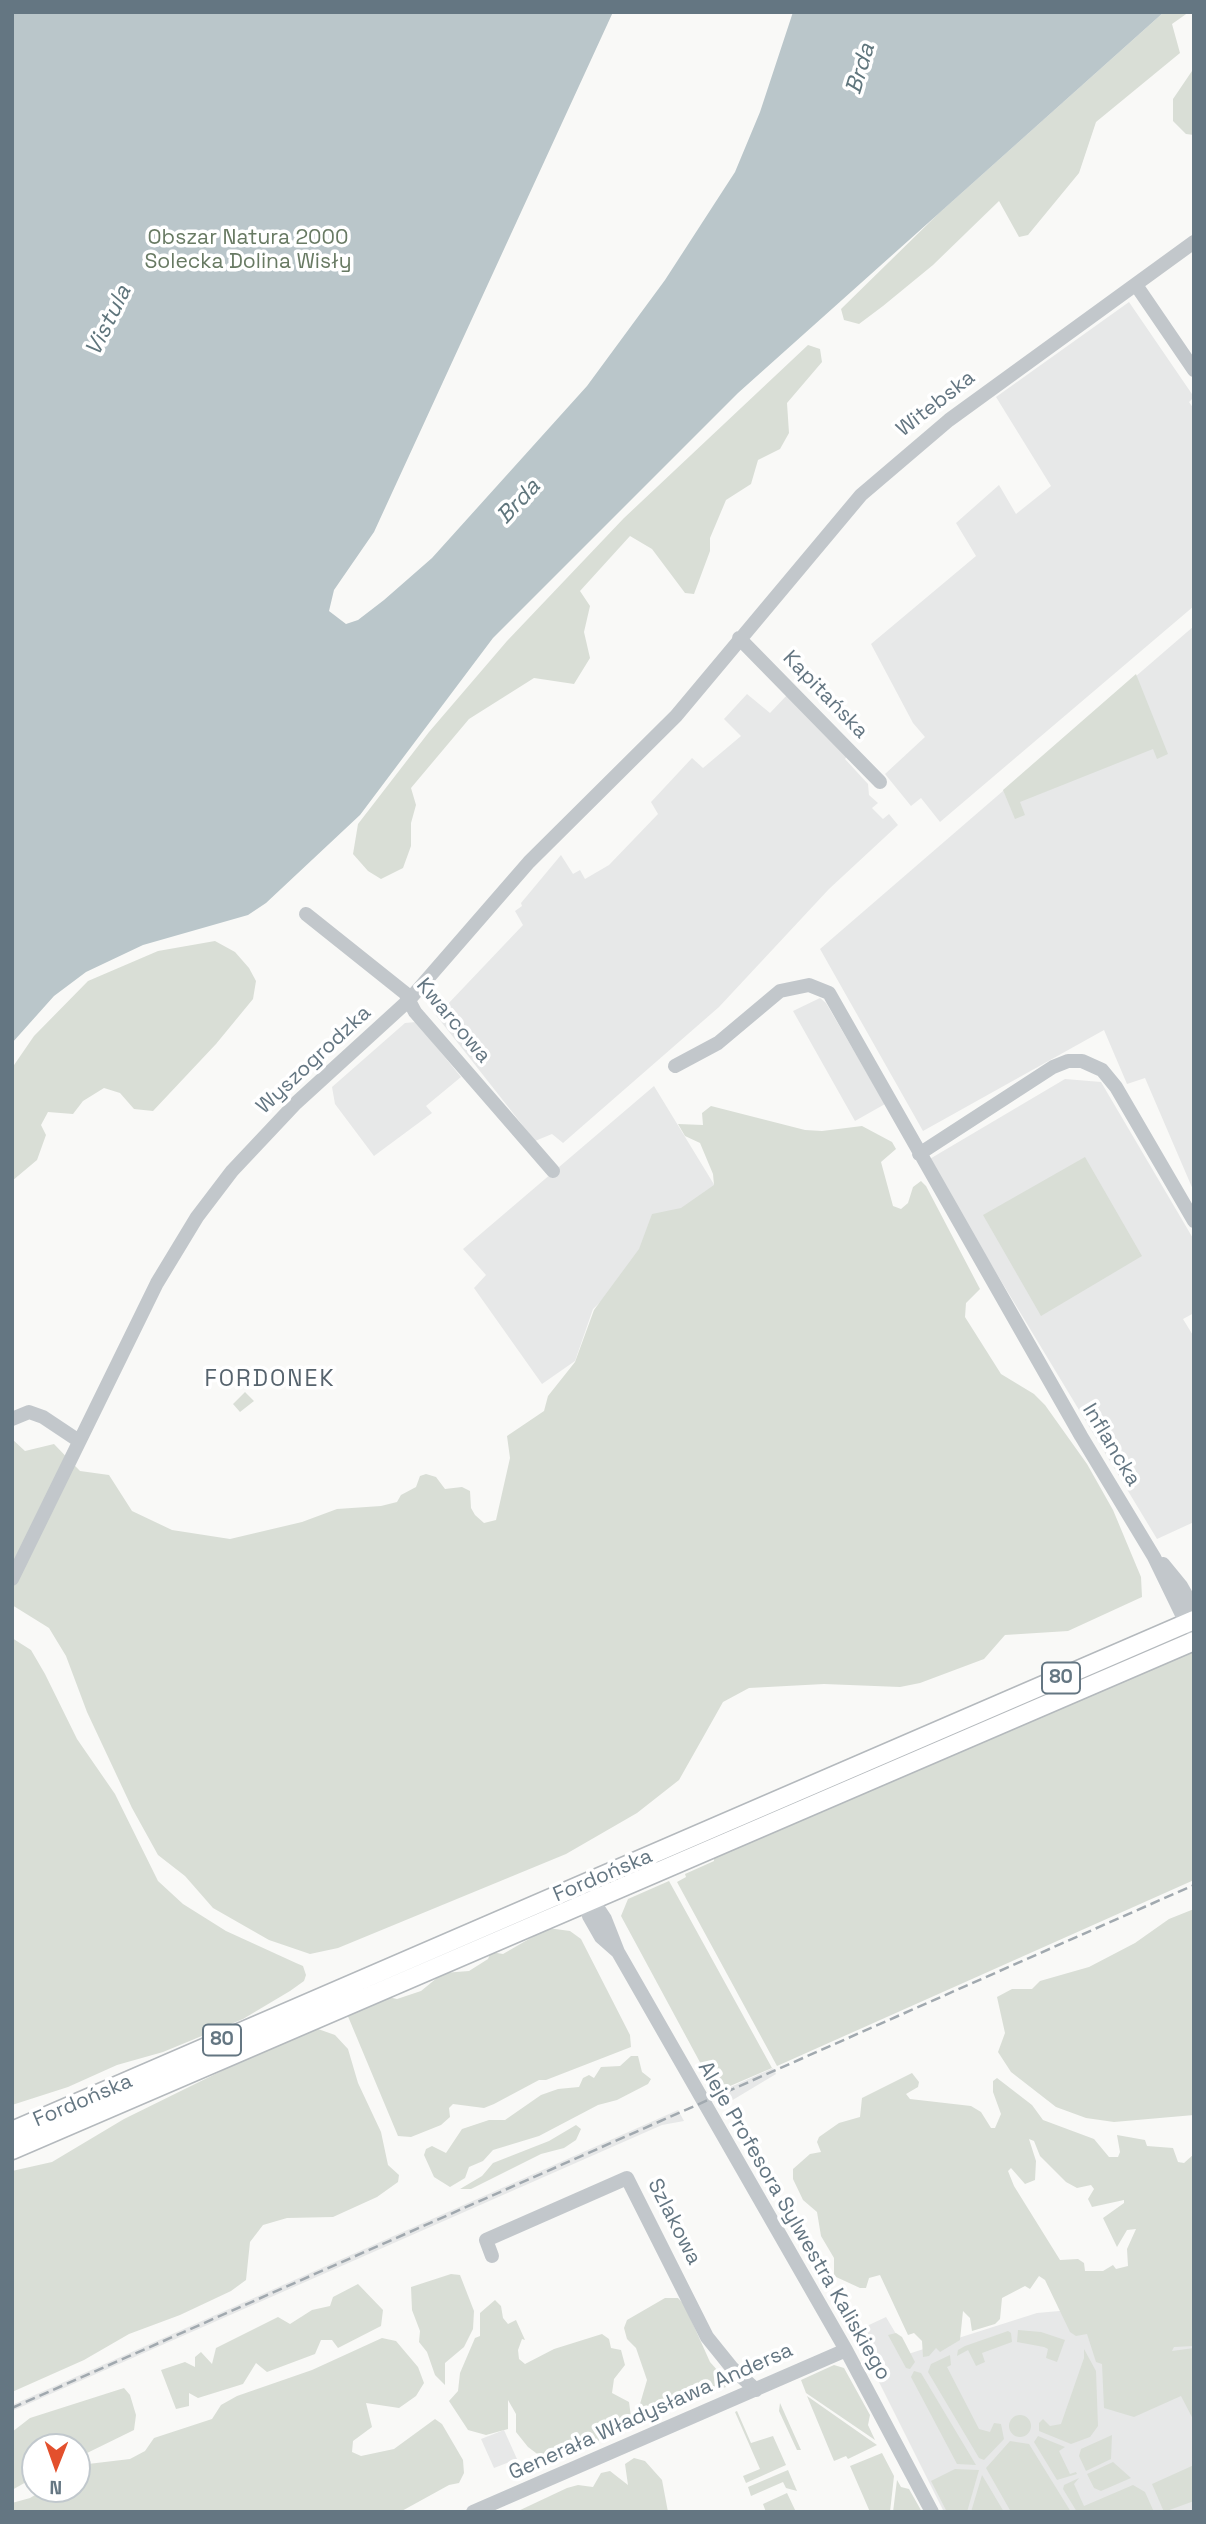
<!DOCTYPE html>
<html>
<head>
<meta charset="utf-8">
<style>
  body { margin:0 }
  #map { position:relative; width:1206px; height:2524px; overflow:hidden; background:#f9f9f7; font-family:"Space Grotesk",sans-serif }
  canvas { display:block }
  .frame { position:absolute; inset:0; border:14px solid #647682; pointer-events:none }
  .north { position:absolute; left:21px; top:2433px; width:70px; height:70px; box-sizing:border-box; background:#fff; border:2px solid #c1c8cd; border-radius:50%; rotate:181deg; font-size:19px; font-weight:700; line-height:28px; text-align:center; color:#647682 }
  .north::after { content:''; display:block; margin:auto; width:24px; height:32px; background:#e3502d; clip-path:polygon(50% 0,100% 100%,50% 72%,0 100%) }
</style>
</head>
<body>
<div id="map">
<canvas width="1206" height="2524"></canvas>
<div class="frame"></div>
<div class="north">N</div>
</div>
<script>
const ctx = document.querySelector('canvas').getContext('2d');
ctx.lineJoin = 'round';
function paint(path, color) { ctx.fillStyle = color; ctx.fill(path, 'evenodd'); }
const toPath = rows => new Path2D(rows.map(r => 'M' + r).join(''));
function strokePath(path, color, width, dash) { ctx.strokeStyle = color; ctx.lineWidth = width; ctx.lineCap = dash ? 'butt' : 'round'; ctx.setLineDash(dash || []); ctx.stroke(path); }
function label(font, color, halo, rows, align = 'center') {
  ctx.font = font + ' "Space Grotesk",sans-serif'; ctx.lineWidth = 7; ctx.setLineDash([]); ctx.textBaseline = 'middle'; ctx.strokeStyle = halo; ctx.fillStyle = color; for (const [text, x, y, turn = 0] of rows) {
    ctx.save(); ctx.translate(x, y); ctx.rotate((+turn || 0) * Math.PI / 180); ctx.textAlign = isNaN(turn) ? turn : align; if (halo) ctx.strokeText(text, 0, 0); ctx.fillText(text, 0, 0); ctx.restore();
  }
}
const built = toPath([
  [1129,302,1194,397,1189,402,1194,409,1194,606,940,822,921,798,911,806,885,774,925,737,913,723,871,644,976,556,956,523,999,485,1016,514,1051,486,996,397],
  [1194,626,1194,1192,1145,1078,1127,1084,1104,1030,923,1131,820,949],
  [747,694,770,713,788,694,849,754,845,759,868,784,869,795,878,803,872,808,883,819,889,814,898,825,829,889,719,1007,563,1143,552,1134,535,1141,435,1014,446,1006,523,925,515,911,522,906,521,903,561,855,573,874,580,870,585,879,609,865,658,814,651,802,692,758,703,768,741,736,724,719],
  [820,998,826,1003,885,1104,855,1121,793,1011],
  [416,1022,461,1077,426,1106,432,1113,374,1156,335,1104,332,1087,405,1023],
  [1065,1079,1101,1082,1194,1240,1194,1313,1183,1319,1194,1337,1194,1522,1157,1539,928,1160],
  [654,1086,718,1191,593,1309,575,1361,542,1384,474,1288,486,1275,463,1249],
  [773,2068,776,2074,731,2101,724,2090],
  [678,2110,684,2121,662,2125,12,2411,12,2405],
  [1104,2307,1194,2332,1194,2512,944,2512,854,2332,886,2317,908,2354,1037,2313],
  [504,2430,517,2459,494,2468,481,2439]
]);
const green = toPath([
  [1164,12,1189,12,1172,24,1180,53,1096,122,1079,173,1028,235,1019,237,999,201,933,265,883,306,859,324,844,320,841,309,938,214],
  [1194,68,1194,135,1186,134,1173,121,1173,99],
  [808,345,820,349,822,362,787,403,789,433,780,449,758,460,751,484,726,500,710,538,710,551,694,594,685,593,652,549,630,536,580,591,590,606,584,632,590,658,574,684,534,678,469,719,411,788,416,805,411,823,411,846,403,868,381,879,368,871,353,854,358,824,429,732,507,641,624,518],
  [1136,674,1168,754,1157,759,1153,749,1020,802,1025,815,1015,819,1003,790],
  [215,941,235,952,249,968,256,981,253,999,216,1044,153,1111,134,1109,120,1093,104,1088,83,1101,73,1114,48,1112,41,1125,46,1135,37,1160,12,1181,12,1068,34,1036,88,981,158,951],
  [711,1106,805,1130,822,1131,862,1126,892,1142,896,1149,881,1162,893,1206,901,1209,908,1203,913,1187,921,1181,926,1186,980,1289,966,1303,965,1317,1001,1374,1034,1394,1045,1405,1087,1464,1113,1510,1141,1577,1142,1597,1068,1631,1005,1635,984,1659,920,1683,900,1687,824,1684,749,1688,723,1702,679,1780,637,1813,566,1854,338,1948,310,1954,269,1940,213,1908,185,1876,158,1855,132,1808,87,1712,66,1656,49,1628,12,1605,12,1439,25,1451,54,1444,80,1471,109,1475,132,1511,172,1530,230,1539,302,1522,337,1509,381,1506,397,1502,401,1495,416,1487,420,1476,426,1474,436,1477,445,1489,462,1487,470,1491,471,1508,475,1515,484,1523,496,1520,510,1458,507,1436,544,1411,548,1396,575,1362,594,1310,639,1249,652,1214,681,1208,714,1185,713,1174,700,1143,685,1136,678,1124,703,1125,702,1113],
  [1085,1157,1142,1256,1041,1316,983,1215],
  [245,1392,254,1401,240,1412,233,1404],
  [12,1638,31,1650,45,1674,77,1739,115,1794,158,1881,183,1904,226,1931,296,1963,303,1966,306,1975,304,1981,290,1991,243,2019,163,2052,117,2065,68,2087,12,2105],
  [1187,1651,1194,1652,1194,1880,777,2066,677,1882,686,1877,685,1874,714,1861,714,1858,730,1846],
  [669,1881,772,2068,716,2092,621,1916,628,1899],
  [1194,1909,1194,2115,1114,2122,1086,2118,1056,2107,1011,2072,998,2052,1005,2033,997,1997,1012,1989,1032,1989,1040,1981,1089,1967,1135,1943,1169,1919],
  [548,1928,570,1931,581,1939,630,2035,631,2047,546,2080,539,2080,494,2104,484,2108,453,2104,449,2108,450,2117,441,2125,411,2137,398,2136,347,2014,384,1996,397,1999,421,1991,443,1973,469,1971,488,1959,491,1952,503,1954],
  [318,2029,335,2035,348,2049,358,2083,381,2132,388,2165,399,2175,398,2182,377,2197,333,2217,287,2218,263,2225,250,2242,246,2280,231,2291,180,2315,129,2334,84,2360,12,2392,12,2171,52,2162,124,2119,264,2050],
  [631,2056,638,2056,642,2072,651,2079,648,2084,617,2100,598,2105,539,2136,493,2150,483,2161,469,2167,465,2178,450,2187,434,2177,424,2155,426,2149,432,2146,446,2153,462,2129,489,2120,505,2120,541,2095,558,2089,579,2087,583,2078,589,2075,594,2078,601,2067,620,2066],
  [912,2073,919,2082,918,2087,906,2094,910,2099,971,2106,981,2112,991,2128,995,2128,1001,2114,993,2092,993,2081,997,2078,1032,2105,1043,2120,1094,2139,1109,2157,1118,2157,1120,2152,1117,2135,1145,2140,1147,2146,1173,2148,1178,2162,1184,2163,1194,2154,1194,2346,1174,2347,1172,2351,1194,2348,1194,2421,1181,2396,1134,2417,1104,2408,1102,2364,1096,2362,1087,2334,1076,2336,1070,2332,1045,2280,1039,2276,1030,2289,1025,2286,1002,2298,1000,2319,995,2324,972,2331,970,2318,963,2311,960,2340,940,2352,936,2348,929,2356,923,2357,922,2341,914,2333,908,2335,880,2275,869,2278,866,2288,860,2288,834,2276,834,2258,821,2236,817,2212,803,2200,793,2179,793,2169,810,2154,821,2152,817,2142,819,2137,839,2123,860,2117,862,2098],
  [1029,2139,1034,2141,1040,2156,1066,2182,1077,2188,1091,2185,1094,2189,1088,2199,1092,2207,1124,2200,1124,2203,1103,2218,1117,2247,1127,2230,1136,2229,1127,2249,1128,2266,1116,2269,1113,2265,1103,2271,1085,2271,1084,2263,1078,2259,1060,2260,1014,2186,1008,2171,1011,2168,1025,2184,1035,2180,1036,2161],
  [576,2125,581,2129,576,2140,564,2148,541,2154,471,2189,460,2189,482,2176,493,2163,549,2141],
  [451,2274,460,2275,474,2311,473,2329,464,2347,445,2363,445,2385,435,2375,427,2352,419,2342,420,2331,412,2310,411,2287],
  [358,2284,383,2310,381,2326,338,2348,332,2340,321,2340,315,2354,267,2372,256,2363,243,2384,198,2398,189,2393,189,2406,176,2409,161,2370,185,2362,195,2367,195,2357,201,2352,212,2364,216,2348,278,2317,290,2324,312,2310,330,2306,333,2297],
  [665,2298,678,2298,684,2304,710,2362,726,2380,726,2387,671,2408,644,2411,640,2404,647,2380,636,2348,627,2339,624,2328,627,2320],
  [495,2300,501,2306,503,2318,508,2324,516,2320,525,2340,522,2339,518,2350,519,2359,525,2364,554,2349,602,2334,609,2339,611,2348,621,2350,625,2365,614,2379,612,2393,629,2402,631,2417,626,2426,607,2425,598,2442,571,2445,552,2459,544,2459,528,2447,516,2432,516,2414,508,2400,508,2429,486,2435,468,2430,449,2401,458,2391,460,2373,475,2338,480,2336,480,2313],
  [1018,2330,1041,2332,1065,2340,1057,2362,1046,2358,1048,2349,1044,2347,1017,2342],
  [1008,2331,1011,2333,1012,2342,982,2353,985,2362,976,2366,968,2350,957,2356,958,2350,965,2346],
  [896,2333,902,2337,915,2362,910,2369,906,2368,888,2335],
  [382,2338,396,2341,418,2367,424,2383,416,2396,399,2408,366,2403,372,2427,353,2441,352,2452,361,2456,394,2449,435,2419,442,2424,463,2460,464,2473,459,2483,449,2485,400,2512,12,2512,12,2503,30,2498,45,2489,77,2489,77,2469,88,2464,130,2459,145,2451,154,2438,212,2419,221,2405,237,2396,312,2370],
  [1084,2349,1096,2371,1098,2426,1090,2437,1071,2444,1039,2431,1039,2423,1043,2419,1050,2426,1061,2424,1084,2358],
  [950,2355,951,2365,947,2367,979,2429,990,2432,994,2423,1001,2424,1004,2439,984,2460,979,2458,928,2372,931,2364],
  [834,2365,844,2368,870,2415,868,2425,875,2440,806,2393,801,2380],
  [914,2371,921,2373,976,2465,957,2464,911,2377],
  [124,2388,130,2395,136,2415,134,2430,83,2455,77,2455,77,2447,35,2447,35,2477,12,2490,12,2432,30,2418],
  [807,2396,877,2445,848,2459,846,2456,834,2461],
  [780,2403,801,2450,797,2450,779,2411],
  [737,2411,751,2443,773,2436,786,2465,746,2483,743,2476,760,2469,735,2412],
  '1009 2426a11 11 0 1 1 22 0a11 11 0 1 1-22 0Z',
  [1112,2435,1111,2459,1086,2471,1079,2456,1081,2449],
  [1038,2436,1065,2447,1059,2451,1070,2474,1076,2472,1077,2474,1057,2480,1034,2442],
  [1010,2441,1029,2444,1071,2512,1011,2512,986,2468],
  [882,2453,894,2476,890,2512,870,2512,850,2466],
  [634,2458,645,2461,662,2480,668,2512,516,2512,567,2488,578,2485,593,2487,601,2473,610,2471,628,2485,625,2464],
  [1113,2462,1131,2478,1101,2491,1094,2488,1087,2474],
  [1194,2465,1194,2501,1164,2512,1152,2484],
  [955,2469,979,2470,967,2512,947,2512,931,2481],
  [788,2470,797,2491,786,2488,783,2482,751,2496,748,2487],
  [982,2475,1004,2512,971,2512],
  [1079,2478,1074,2484,1084,2506,1133,2485,1145,2492,1154,2512,1077,2512,1063,2489,1064,2485],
  [897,2480,901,2487,909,2489,922,2512,893,2512],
  [787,2493,796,2512,766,2512,763,2504]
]);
const water = toPath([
  [14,12,613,12,374,532,334,590,329,611,346,624,358,620,384,600,432,558,587,386,665,280,735,172,760,112,793,12,1164,12,738,393,493,638,360,815,266,903,248,915,143,945,86,972,54,996,12,1043]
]);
const minor = toPath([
  [1136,285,1194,370],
  [739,638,880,782],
  [306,914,405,993,415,1012,553,1171],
  [675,1066,718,1043,780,991,809,985,829,993,1081,1436,1154,1557,1186,1623,1194,1630],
  [919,1154,1053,1067,1068,1061,1082,1061,1102,1070,1116,1087,1194,1221],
  [12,1419,29,1412,43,1417,79,1441],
  [1163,1564,1181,1586,1194,1609],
  [12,1579,157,1283,197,1217,232,1171,296,1103,409,1000,529,862,676,716,861,495,949,420,1194,242],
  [587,1892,605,1919,618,1952,846,2350,932,2512],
  [583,1897,589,1916,601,1937,618,1952],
  [492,2256,486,2240,627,2178,707,2337,732,2368,756,2390],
  [473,2512,846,2350]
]);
const major = toPath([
  [12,2131,1194,1620],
  [12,2150,1194,1641]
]);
const rail = toPath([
  [12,2408,1194,1885]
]);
const shields = [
  [1061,1678,38],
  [222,2040,38]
];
const shieldNames = [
  ["80",1061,1678],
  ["80",222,2040]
];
const parkNames = [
  ["Obszar Natura 2000",248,238],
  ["Solecka Dolina Wisły",248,262]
];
const streetNames = [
  ["Witebska",936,404,-38],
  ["Kapitańska",825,695,46],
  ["Kwarcowa",453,1021,50],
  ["Wyszogrodzka",314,1060,-43],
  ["Inflancka",1111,1445,59],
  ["Fordońska",603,1876,-23],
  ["Fordońska",83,2101,-23],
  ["Aleje Profesora Sylwestra Kaliskiego",794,2221,60],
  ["Szlakowa",674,2222,63],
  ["Generała Władysława Andersa",651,2412,-24]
];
const waterNames = [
  ["Brda",861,69,-73],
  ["Vistula",109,321,-64],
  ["Brda",519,502,-47]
];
const neighbourhoodNames = [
  ["FORDONEK",270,1380]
];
paint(built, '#e7e8e8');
paint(green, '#d9ded6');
paint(water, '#bac6ca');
strokePath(major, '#b4b9bd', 21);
strokePath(minor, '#c2c7cb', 14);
strokePath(major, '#fff', 18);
strokePath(rail, '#a1a9af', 2.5, [10, 5]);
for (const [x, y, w] of shields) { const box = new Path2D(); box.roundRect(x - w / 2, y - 15.5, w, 31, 5); ctx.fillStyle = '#fff'; ctx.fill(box); strokePath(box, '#647682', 2); }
label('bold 19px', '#647682', null, shieldNames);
label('21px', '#687a63', '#fff', parkNames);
label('21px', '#647682', '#fff', streetNames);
label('italic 23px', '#5f757c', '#fff', waterNames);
ctx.letterSpacing = '2px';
label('23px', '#56636d', '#fff', neighbourhoodNames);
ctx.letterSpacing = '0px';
</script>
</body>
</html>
